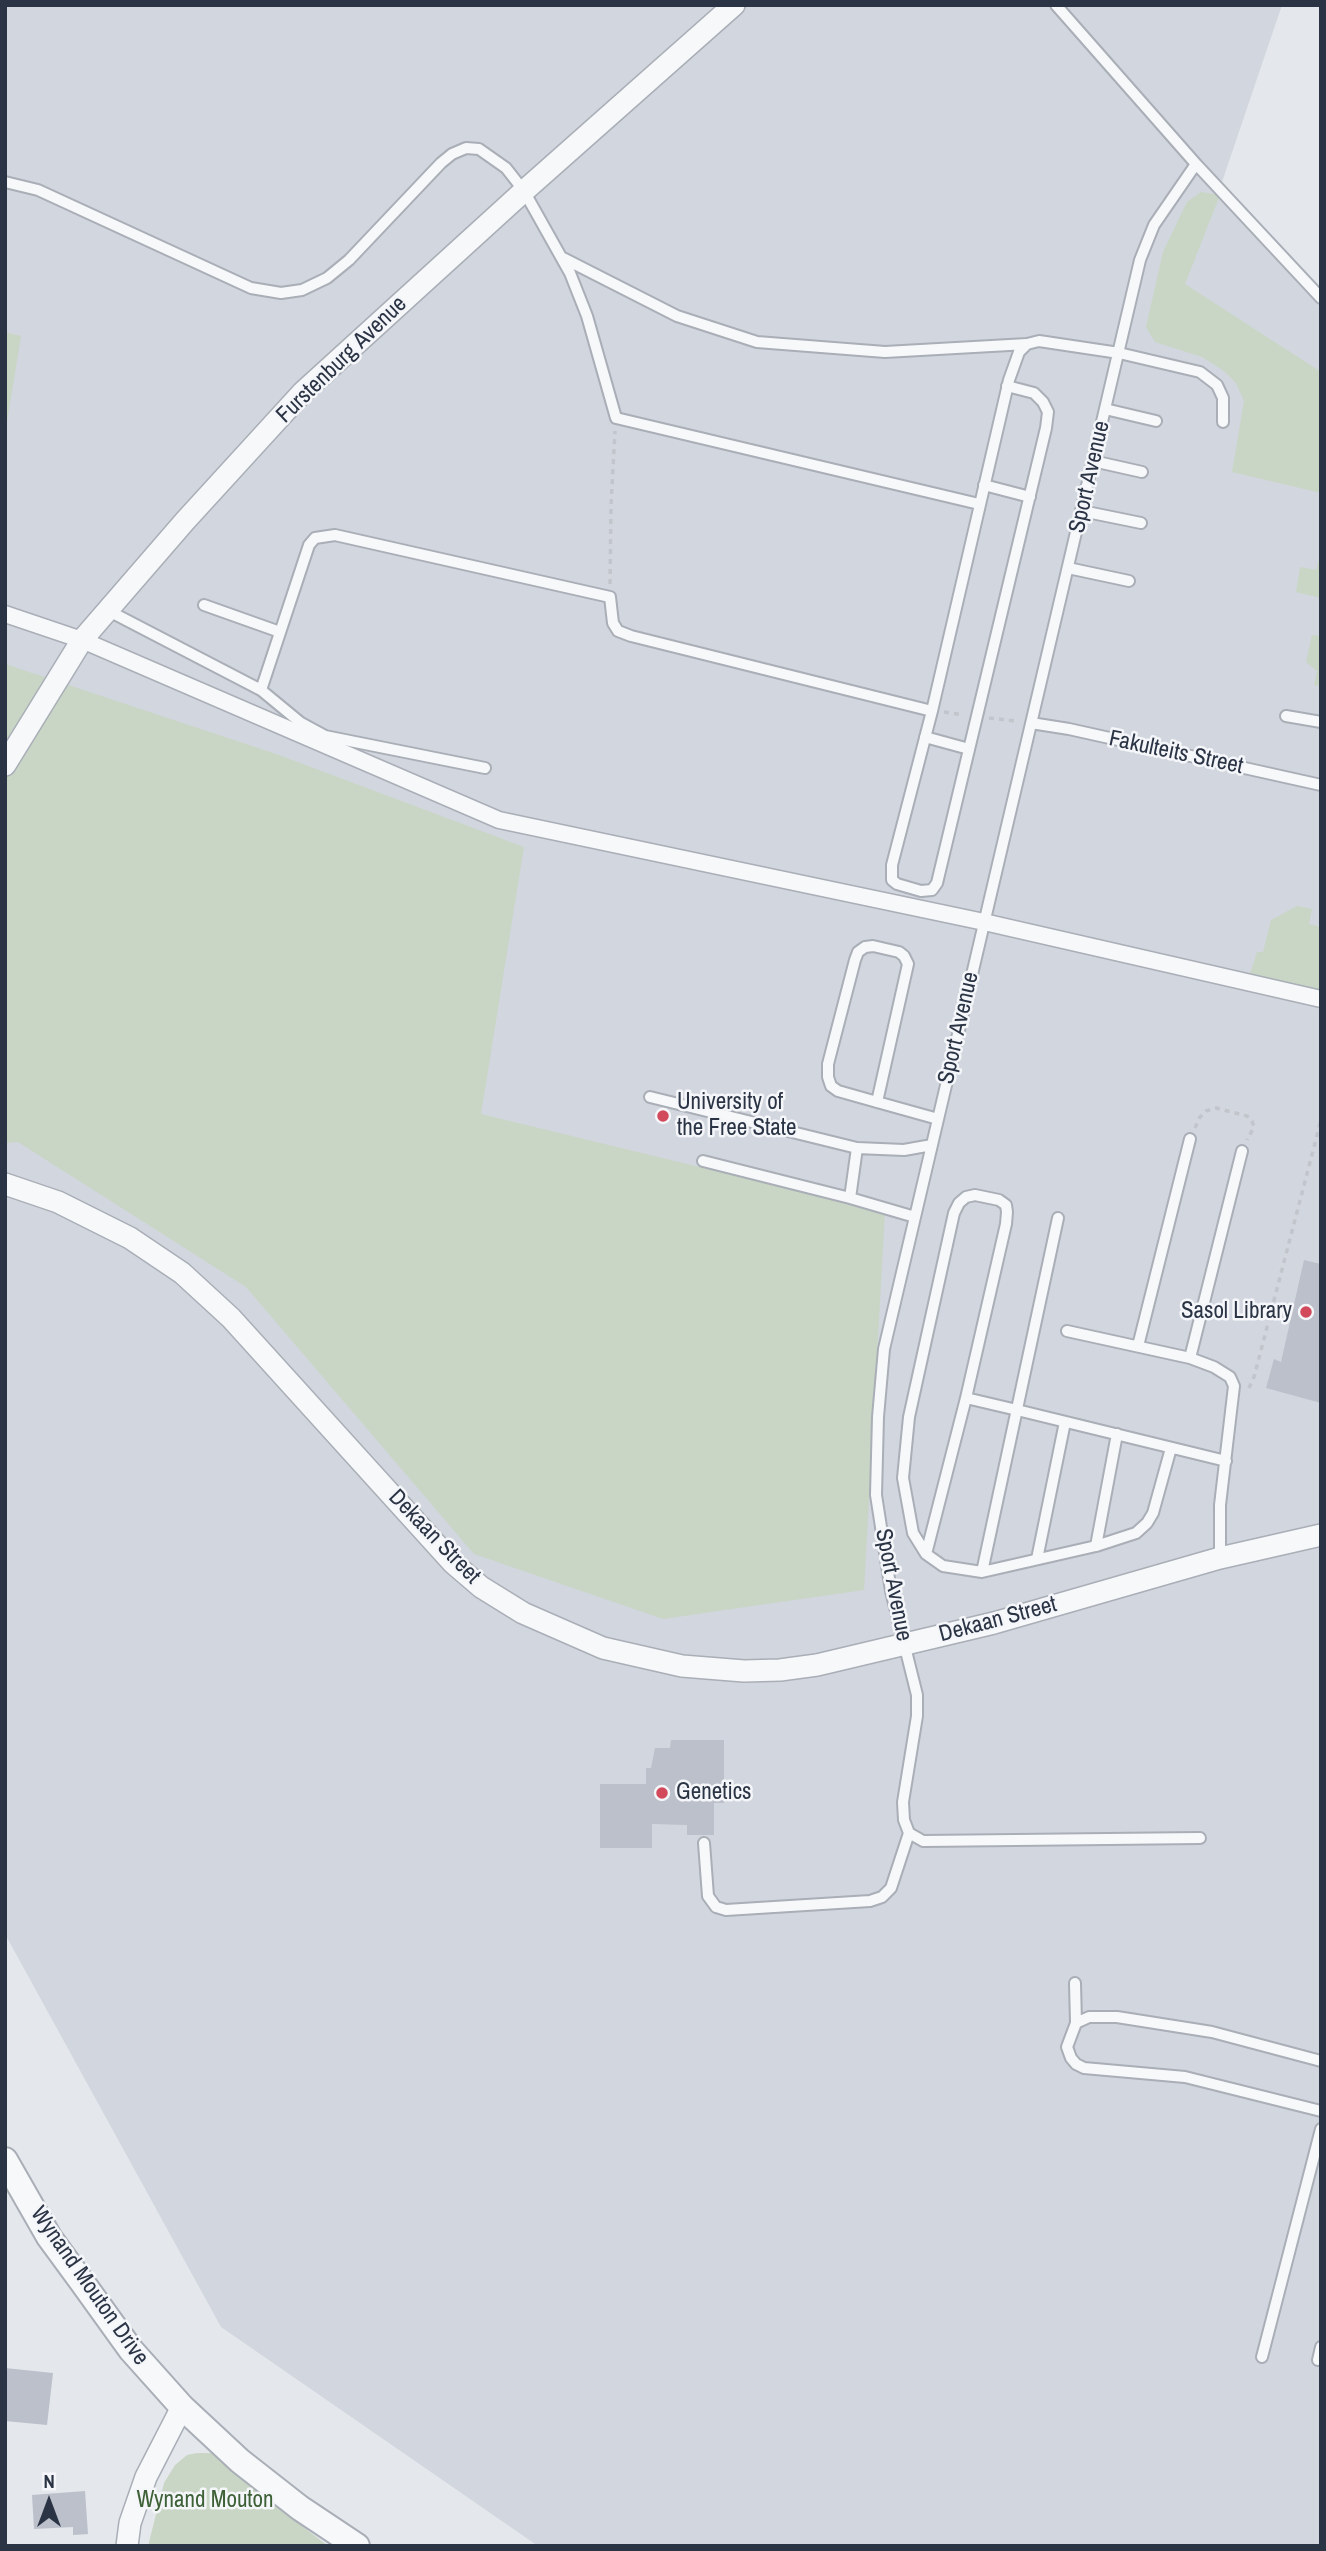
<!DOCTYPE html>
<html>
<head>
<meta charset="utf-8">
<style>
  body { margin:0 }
  #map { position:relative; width:1326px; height:2551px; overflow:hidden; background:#e4e7ec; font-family:"Archivo Narrow",sans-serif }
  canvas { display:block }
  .frame { position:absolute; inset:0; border:7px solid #2b3445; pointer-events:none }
  .north { position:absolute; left:14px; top:2467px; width:70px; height:70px; -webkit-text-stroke:5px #f4f6f9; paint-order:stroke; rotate:0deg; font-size:19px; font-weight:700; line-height:28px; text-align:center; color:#2b3445 }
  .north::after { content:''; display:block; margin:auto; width:24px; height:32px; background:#2b3445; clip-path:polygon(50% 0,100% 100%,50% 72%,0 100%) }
</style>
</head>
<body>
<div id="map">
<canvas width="1326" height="2551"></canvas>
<div class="frame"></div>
<div class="north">N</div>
</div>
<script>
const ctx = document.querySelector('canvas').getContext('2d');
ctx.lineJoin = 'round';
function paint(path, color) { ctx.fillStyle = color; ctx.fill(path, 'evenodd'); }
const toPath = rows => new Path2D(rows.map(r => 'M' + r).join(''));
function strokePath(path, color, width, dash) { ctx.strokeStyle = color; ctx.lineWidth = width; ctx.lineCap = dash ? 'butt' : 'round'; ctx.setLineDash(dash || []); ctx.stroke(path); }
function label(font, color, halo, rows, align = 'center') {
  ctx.font = font + ' "Archivo Narrow",sans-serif'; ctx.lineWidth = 5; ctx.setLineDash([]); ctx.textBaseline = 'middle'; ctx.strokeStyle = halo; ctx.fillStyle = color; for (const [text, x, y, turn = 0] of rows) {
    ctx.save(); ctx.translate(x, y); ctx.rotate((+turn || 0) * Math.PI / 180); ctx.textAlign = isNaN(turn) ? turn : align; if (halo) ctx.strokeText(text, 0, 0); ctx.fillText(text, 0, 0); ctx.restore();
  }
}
const built = toPath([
  [5,5,1282,5,1222,182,1238,206,1321,297,1321,2546,538,2546,221,2327,5,1934]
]);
const green = toPath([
  [1201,192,1220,195,1185,284,1321,372,1321,493,1232,472,1244,401,1236,383,1224,371,1202,357,1155,342,1146,327,1163,252,1187,202],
  [5,332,21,336,5,434],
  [1321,554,1321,598,1296,592,1300,567,1316,570],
  [1312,635,1321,636,1321,686,1314,685,1317,671,1306,662],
  [5,664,279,755,524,847,481,1114,885,1212,864,1590,663,1619,474,1554,246,1287,18,1142,5,1143],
  [1297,906,1312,909,1309,924,1321,927,1321,991,1249,977,1257,952,1263,952,1271,920],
  [197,2453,212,2453,223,2460,262,2495,328,2546,148,2546,164,2483,175,2465,187,2455]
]);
const building = toPath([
  [1304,1260,1321,1264,1321,1403,1266,1388,1274,1359,1281,1362],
  [671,1740,724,1740,724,1803,714,1803,714,1835,687,1835,687,1825,652,1824,652,1848,600,1848,600,1784,646,1784,646,1768,651,1768,655,1748,670,1748],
  [5,2368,53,2373,47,2425,5,2421],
  [85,2491,88,2534,73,2535,73,2527,34,2529,32,2495]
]);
const path = toPath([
  [610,584,611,505,615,431],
  [944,712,964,715],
  [989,718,1016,721],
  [1195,1128,1200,1117,1206,1111,1216,1108,1247,1116,1252,1121,1254,1127,1247,1140],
  [1249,1388,1254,1377,1321,1120]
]);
const service = toPath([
  [1056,5,1196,164,1154,225,1140,260,884,1349,878,1417,876,1495,891,1591,917,1695,917,1716,903,1802,904,1820,909,1833,923,1841,1200,1838],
  [1196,164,1321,298],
  [5,182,38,190,251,288,281,293,302,290,327,278,349,260,441,163,452,154,466,148,479,149,506,168,524,191,570,273,587,316,616,418,979,504],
  [561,257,677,316,757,342,885,352,1027,344],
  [1007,386,1034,393,1043,402,1048,412,1046,428,937,883,932,890,921,891,897,884,892,880,892,865,932,711,1009,380,1019,352,1027,344,1039,341,1119,353,1200,372,1217,385,1223,398,1223,422],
  [1105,409,1156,421],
  [1093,461,1142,472],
  [984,485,1030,497],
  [1082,511,1141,523],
  [1068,568,1129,581],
  [204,605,280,632],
  [107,610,261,690,301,723,325,736,485,768],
  [261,690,309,545,315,538,335,535,610,597,613,623,618,631,631,636,932,711],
  [1286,716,1321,722],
  [1031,723,1069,729,1321,785],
  [925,737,969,749],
  [650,1097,857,1148],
  [877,1102,908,964,904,956,899,952,873,946,865,947,858,952,855,960,828,1064,828,1077,831,1086,838,1091,877,1102,938,1119],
  [703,1161,850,1198],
  [915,1217,850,1198,857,1148,904,1150,932,1145],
  [1067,1331,1190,1358,1214,1367,1230,1377,1234,1386,1220,1505,1220,1558],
  [1138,1346,1190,1139],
  [1190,1358,1242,1151],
  [1171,1448,1153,1513,1147,1523,1136,1533,1096,1546,982,1572,943,1566,926,1554,913,1533,903,1478,909,1417,954,1213,959,1203,966,1197,975,1195,999,1200,1006,1205,1007,1212,1006,1224,966,1398,1017,1410,1226,1461],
  [1096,1546,1117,1434],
  [926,1554,966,1398],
  [1037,1559,1065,1422],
  [982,1572,1058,1218],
  [704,1843,708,1896,716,1907,726,1910,870,1901,882,1897,891,1888,909,1833],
  [1075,1983,1076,2023],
  [1321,2061,1212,2032,1117,2017,1089,2017,1076,2023,1067,2047,1071,2058,1076,2064,1084,2068,1185,2077,1321,2111],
  [1262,2357,1321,2129],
  [1318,2360,1321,2347]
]);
const pedestrian = toPath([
  [5,614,82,640,499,820,984,922,1321,999]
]);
const minor = toPath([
  [5,765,82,640,185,521,302,393,524,191,734,5],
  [5,1184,58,1202,130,1238,182,1273,231,1318,453,1563,481,1587,523,1613,603,1648,682,1666,744,1671,780,1670,817,1665,994,1623,1220,1558,1321,1535],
  [127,2546,130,2523,146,2477,182,2407]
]);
const tertiary = toPath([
  [5,2160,49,2237,82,2282,131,2350,182,2407,240,2461,300,2508,357,2546]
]);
const markers = [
  [663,1116,7,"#d1495b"],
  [1306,1312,7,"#d1495b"],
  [662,1793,7,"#d1495b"]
];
const streetNames = [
  ["Furstenburg Avenue",342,360,-44],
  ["Sport Avenue",1090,477,-77],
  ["Fakulteits Street",1176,753,12],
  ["Sport Avenue",959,1028,-77],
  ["Dekaan Street",434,1537,46],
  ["Sport Avenue",893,1585,79],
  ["Dekaan Street",998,1620,-15],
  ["Wynand Mouton Drive",89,2286,55]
];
const poiNames = [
  ["University of",677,1103],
  ["the Free State",677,1129],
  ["Sasol Library",1292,1312,"right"],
  ["Genetics",676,1793]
];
const parkNames = [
  ["Wynand Mouton",205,2501]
];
paint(built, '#d2d6de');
paint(green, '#c9d6c5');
paint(building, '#bbc0ca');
strokePath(service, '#a9aeb7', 14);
strokePath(pedestrian, '#a9aeb7', 19);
strokePath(minor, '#a9aeb7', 24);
strokePath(tertiary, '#a9aeb7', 28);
strokePath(path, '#c2c5cb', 3.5, [5, 5]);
strokePath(service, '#f7f8fa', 10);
strokePath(pedestrian, '#f7f8fa', 16);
strokePath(minor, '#f7f8fa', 21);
strokePath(tertiary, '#f7f8fa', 24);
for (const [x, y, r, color] of markers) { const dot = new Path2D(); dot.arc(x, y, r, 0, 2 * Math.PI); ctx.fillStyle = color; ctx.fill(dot); strokePath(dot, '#f4f6f9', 2.5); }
label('23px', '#2b3445', '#f4f6f9', streetNames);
label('23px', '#2b3445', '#f4f6f9', poiNames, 'left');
label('23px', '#3f6138', '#f4f6f9', parkNames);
</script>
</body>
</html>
